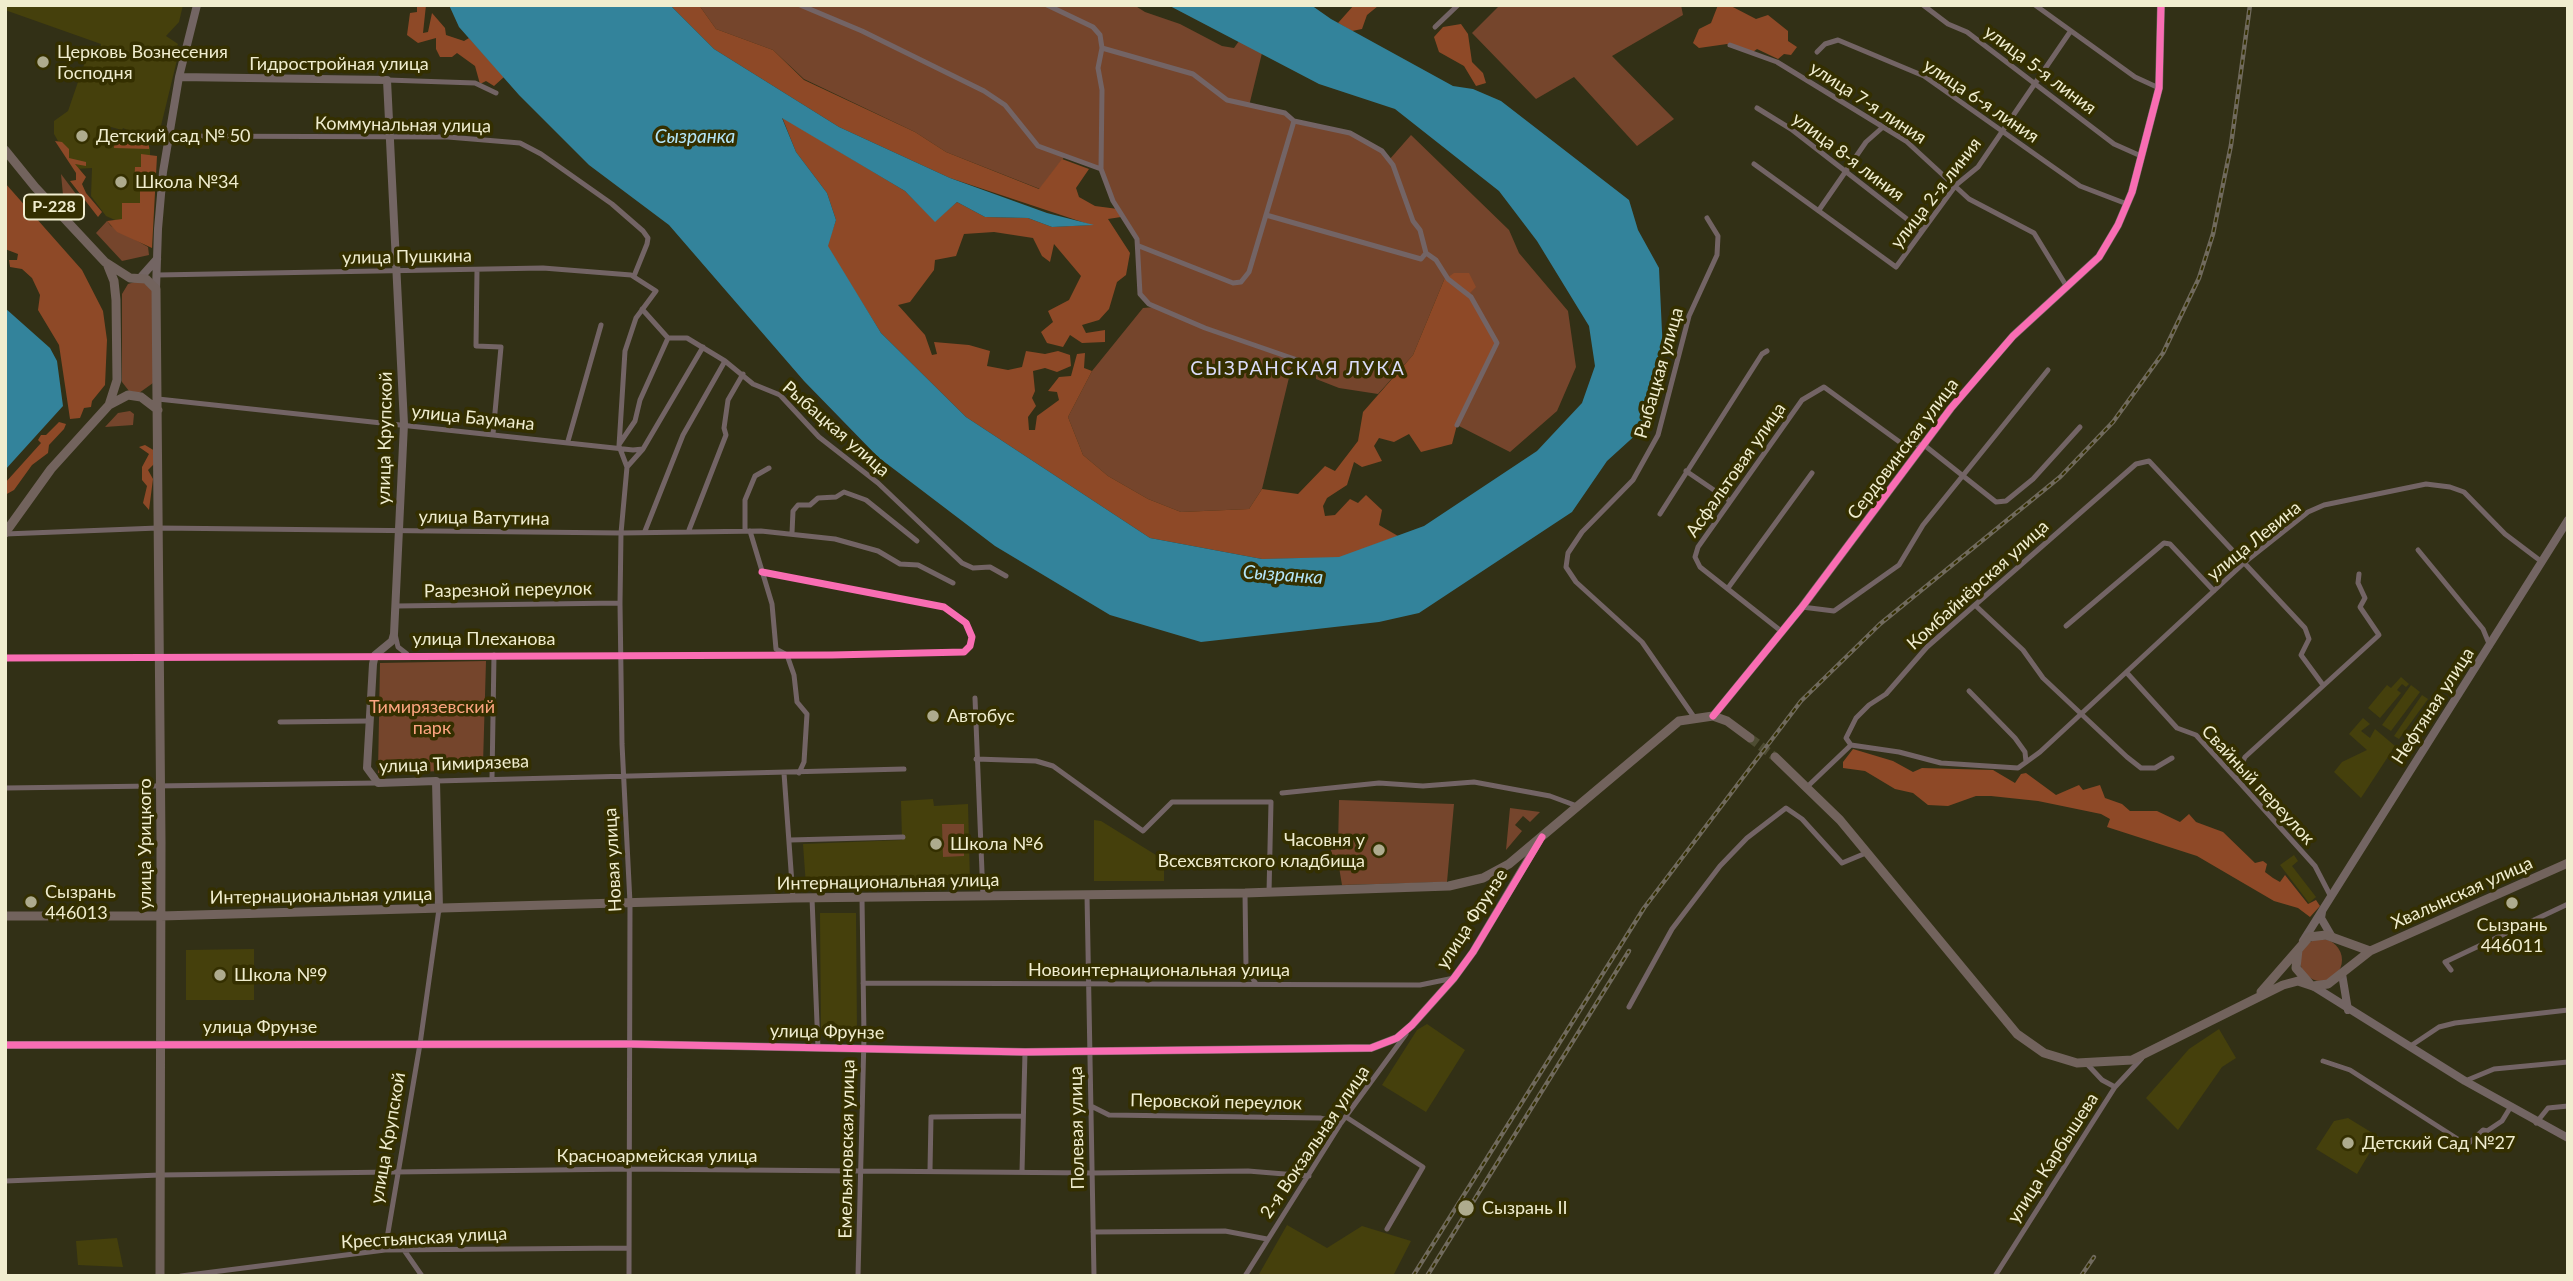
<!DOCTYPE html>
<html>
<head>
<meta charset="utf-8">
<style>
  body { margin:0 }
  #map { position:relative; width:2573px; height:1281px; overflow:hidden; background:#323016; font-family:Lato,sans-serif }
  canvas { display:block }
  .frame { position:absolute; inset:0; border:7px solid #f0edcf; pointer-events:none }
</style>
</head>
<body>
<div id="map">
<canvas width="2573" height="1281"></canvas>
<div class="frame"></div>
</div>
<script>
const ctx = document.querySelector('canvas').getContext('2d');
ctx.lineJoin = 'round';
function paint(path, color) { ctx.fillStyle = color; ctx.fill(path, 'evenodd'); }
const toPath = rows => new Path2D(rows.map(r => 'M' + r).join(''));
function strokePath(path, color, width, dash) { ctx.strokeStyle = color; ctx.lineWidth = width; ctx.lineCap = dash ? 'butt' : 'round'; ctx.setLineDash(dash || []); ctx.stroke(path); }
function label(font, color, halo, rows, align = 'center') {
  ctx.font = font + ' Lato,sans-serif'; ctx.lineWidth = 7; ctx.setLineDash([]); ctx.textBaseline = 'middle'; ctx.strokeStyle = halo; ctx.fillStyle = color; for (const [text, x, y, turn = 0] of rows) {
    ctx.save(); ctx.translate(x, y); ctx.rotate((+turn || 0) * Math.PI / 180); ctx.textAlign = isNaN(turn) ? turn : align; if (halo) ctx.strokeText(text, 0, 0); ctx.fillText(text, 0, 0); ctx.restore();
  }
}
const built = toPath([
  [5,5,183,5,179,22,166,36,178,44,173,56,177,60,159,134,151,141,123,128,122,130,111,127,107,145,150,147,150,218,115,220,106,216,91,196,92,168,74,169,54,134,54,121,68,111,88,53,98,56,101,44,5,10],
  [2401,677,2409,684,2406,687,2402,684,2397,690,2401,693,2380,718,2368,708,2387,685,2391,688],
  [2411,685,2420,692,2391,731,2382,725],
  [2422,695,2428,699,2399,739,2394,736],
  [2363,718,2370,724,2361,731,2370,738,2375,729,2395,746,2361,798,2334,772,2342,762,2367,750,2349,734],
  [933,799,934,806,968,804,970,882,806,886,803,844,902,840,901,801],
  [1094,820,1101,821,1164,860,1164,881,1094,881],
  [2294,855,2298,861,2292,866,2316,897,2309,903,2280,865],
  [820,913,856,913,857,1034,821,1034],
  [254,949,254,1000,186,1000,186,950],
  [1427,1024,1465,1050,1426,1112,1382,1085,1417,1030],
  [2219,1029,2236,1058,2222,1067,2178,1130,2146,1098,2189,1049],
  [2348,1118,2379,1137,2357,1174,2316,1149,2334,1121],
  [1287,1225,1327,1248,1362,1226,1411,1241,1393,1276,1258,1276],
  [117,1238,123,1267,78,1265,76,1241]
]);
const green = toPath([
  [699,5,1134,5,1145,12,1180,24,1222,46,1234,48,1239,41,1262,53,1249,106,1285,113,1294,121,1350,133,1382,151,1389,160,1411,135,1509,230,1519,253,1568,311,1576,367,1557,411,1510,452,1457,425,1444,280,1413,355,1378,394,1339,388,1316,379,1316,365,1294,357,1262,489,1249,509,1181,512,1148,499,1108,476,1083,455,1068,417,1092,371,1143,308,1155,307,1140,294,1138,243,1113,201,1101,169,1065,156,1040,189,946,152,915,132,804,79,773,50,716,29],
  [1500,5,1681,5,1683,15,1612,56,1674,119,1637,146,1574,77,1536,99,1472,33],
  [61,174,82,202,76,207,63,195],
  [107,221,111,226,148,247,149,255,122,261,96,233],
  [141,280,153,291,153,383,139,393,129,391,122,382,122,294,128,284],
  [130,411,134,414,133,425,105,427,118,413],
  [486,661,483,764,476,770,378,773,380,663],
  [1339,800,1454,804,1447,882,1342,885,1338,861,1332,861,1331,850,1338,849],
  [1510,808,1540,812,1530,822,1523,816,1515,825,1522,831,1506,850],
  [942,824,964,824,964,856,943,857],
  '2300 960a21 21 0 1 1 42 0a21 21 0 1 1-42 0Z'
]);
const forest = toPath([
  [417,5,426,5,423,33,428,32,432,13,445,28,446,35,464,41,469,38,504,77,494,86,486,81,480,84,475,66,457,53,452,57,440,57,436,49,436,38,418,43,407,35,410,13,417,12],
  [670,5,699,5,716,29,773,50,804,80,915,132,946,152,1039,189,1062,159,1089,169,1076,188,1079,197,1095,206,1118,209,1121,217,1108,219,1130,253,1126,275,1117,282,1109,309,1099,320,1082,325,1086,333,1105,330,1105,342,1082,343,1070,335,1063,347,1047,343,1041,332,1053,322,1048,311,1069,300,1081,276,1054,244,1050,262,1042,256,1033,238,994,232,964,234,956,256,935,260,934,270,910,302,898,305,925,335,932,355,937,354,934,342,969,345,990,351,987,366,1008,370,1022,367,1026,351,1045,354,1058,351,1070,355,1071,366,1057,372,1045,368,1033,371,1035,391,1032,398,1036,406,1028,417,1029,430,1035,430,1037,416,1059,400,1057,392,1048,391,1059,377,1071,376,1077,354,1085,353,1084,368,1092,371,1068,417,1083,455,1108,476,1148,499,1181,512,1249,509,1262,489,1298,494,1325,466,1335,471,1358,441,1363,412,1413,355,1444,280,1454,273,1469,273,1476,287,1468,295,1497,343,1457,425,1452,444,1421,452,1409,434,1394,442,1379,438,1374,446,1382,461,1362,467,1354,462,1347,485,1327,498,1323,506,1325,516,1335,515,1350,499,1358,503,1366,495,1382,510,1379,525,1398,536,1339,558,1262,559,1150,538,966,417,881,333,827,246,836,220,827,193,796,152,782,117,905,191,935,221,957,202,985,217,1028,218,1052,227,1091,225,950,178,839,127,714,49],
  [1354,5,1378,6,1367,15,1362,29,1352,31,1338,23],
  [1718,5,1729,5,1756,19,1768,15,1788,31,1788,41,1797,47,1791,55,1784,54,1778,59,1757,49,1753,52,1727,44,1699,48,1693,43,1699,29,1711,23],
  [1461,24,1468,34,1472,62,1483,73,1486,83,1476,86,1464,66,1439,52,1434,37,1443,27],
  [115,130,125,130,149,141,149,149,114,148],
  [55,141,62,142,69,149,69,158,86,162,86,166,75,164,86,177,82,184,86,193,102,212,98,217,70,181,76,180,76,173],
  [141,154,157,156,152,248,117,232,107,221,122,219,122,203,140,203,140,189,134,188,135,167,141,167],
  [5,183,82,270,103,311,107,340,105,385,92,401,91,407,84,408,80,418,70,419,59,345,38,310,40,295,32,278,22,269,10,267,9,260,17,260,18,254,5,249],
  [59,422,66,424,64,429,49,445,48,453,32,465,14,490,5,495,5,483,41,443,38,440,41,435,46,435],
  [145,445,155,451,156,462,148,470,153,479,149,510,143,503,147,486,142,480,142,467,149,454,139,447],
  [1853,749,1893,761,1913,772,1922,768,1993,770,2015,783,2021,774,2026,773,2056,795,2079,785,2083,790,2100,785,2105,798,2122,804,2130,811,2157,811,2180,822,2189,814,2196,822,2223,832,2255,863,2263,861,2267,864,2265,872,2273,878,2280,882,2285,875,2308,904,2316,900,2320,906,2310,917,2298,908,2274,901,2197,856,2107,827,2110,819,2101,814,2038,801,1991,796,1976,796,1948,806,1928,805,1913,793,1895,789,1865,771,1843,768,1843,762]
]);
const water = toPath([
  [449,5,670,5,714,49,839,127,950,178,1047,213,1094,225,1052,227,1028,218,985,217,957,202,935,222,905,191,782,118,796,152,827,193,836,220,828,246,881,333,966,417,1150,538,1262,559,1339,557,1424,526,1537,451,1582,403,1595,366,1589,326,1537,241,1499,191,1395,109,1319,84,1168,5,1311,5,1331,19,1453,86,1473,89,1501,101,1629,200,1638,230,1659,268,1663,353,1646,417,1640,431,1607,461,1572,512,1419,613,1379,622,1201,642,1110,615,995,546,878,457,804,381,669,225,589,165,519,95,459,27],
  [5,308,50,348,57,361,63,406,5,470]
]);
const primaryTunnel = toPath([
  [1750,738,1775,757]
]);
const street = toPath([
  [800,5,862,31,984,91,1005,105,1038,146,1101,169,1113,201,1137,239,1140,294,1149,304,1205,328,1306,363],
  [1047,5,1093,27,1100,35,1102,48,1098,68,1102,90,1101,169],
  [1923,5,1948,24,1967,32,2114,144,2141,156],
  [2035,5,2135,77,2159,88],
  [1435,27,1458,5],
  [1730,45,1777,62,1906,141,1969,199,2034,233,2067,287],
  [1102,48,1193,74,1227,100,1285,113,1294,121,1350,133,1382,151,1393,165,1413,221,1420,230,1426,253,1436,260,1448,279,1471,297,1497,343,1457,425],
  [1817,52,1825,44,1838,40,1924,76,2080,186,2127,204],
  [387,80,475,83,496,93],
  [1757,108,1791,129,1921,230],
  [169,136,448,137,520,143,541,154,612,204,643,231,648,238,647,244,634,276],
  [1754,164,1896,267,1956,185,1978,167,2070,32],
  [1819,210,1866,142,1883,127],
  [1266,215,1421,259,1426,253],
  [1139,246,1233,283,1241,282,1249,272,1294,121],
  [477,270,476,346,501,347,493,434],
  [157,275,543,268,631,275,656,291,636,318,625,351,619,446],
  [642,309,668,338,687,338,725,361,753,384,780,395,819,437,878,483,962,563,973,568,990,567,1006,576],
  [158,399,633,450,643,449,703,347],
  [568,441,601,325],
  [620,443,635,421,640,400,668,338],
  [619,446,627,467,621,533,620,603,622,744,630,903,629,1276],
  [627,467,643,449],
  [1686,471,1730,501],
  [1660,514,1762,354,1767,351],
  [689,530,726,435,724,428,728,400,743,374],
  [645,531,683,435,725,361],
  [745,531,745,500,755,476,769,468],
  [750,531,772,604,776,649,787,655,794,675,797,702,807,714,804,762,799,773],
  [792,533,793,511,798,505,810,505,818,498,836,497,844,492,866,500,917,541],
  [5,534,158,528,621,533,761,531,835,539,878,551,900,564,918,565,953,583],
  [2418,550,2483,629,2490,646],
  [1728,588,1812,473],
  [396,606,620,603],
  [1976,606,2023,650,2043,678,2127,757,2141,768,2155,768,2172,758],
  [1802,607,1834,611,1899,565,1923,525,2048,370],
  [2066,626,2164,543,2170,544,2214,591],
  [1781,631,1700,567,1695,557,1698,547,1802,400,1824,387,1901,443,1924,445,1996,502,2006,501,2033,479,2080,427],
  [395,634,398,647,407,654],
  [5,658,832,655,964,652,970,646,972,637,966,623,944,607,762,572],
  [2127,673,2177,728,2196,735,2241,784,2315,866,2330,895],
  [1969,691,2015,738,2025,752,2026,762],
  [975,698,983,897],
  [1694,717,1642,642,1576,582,1566,567,1568,553,1582,532,1633,480,1658,435,1689,316,1717,255,1718,236,1707,218],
  [280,722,369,721],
  [1851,745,1899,752,1941,763,2018,768,2040,752,2245,562,2308,512,2324,505,2426,484,2450,487,2464,492,2505,534,2542,562],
  [1851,745,1846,738,1856,718,1869,705,1886,694,1927,647,2136,464,2149,461,2305,628,2309,639,2301,655,2323,685],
  [976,759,1036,761,1053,766,1143,831,1172,802,1271,802,1269,893],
  [784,773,793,898],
  [492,778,494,655],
  [436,781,904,769],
  [2240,781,2238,772,2245,757,2379,635,2360,607,2365,598,2358,583,2359,574],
  [1808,786,1851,745],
  [5,788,378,783],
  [1282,793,1379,783,1423,786,1474,782,1550,796,1577,806],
  [790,840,903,837],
  [1245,893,1246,967,1256,984],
  [1087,895,1094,1276],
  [812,898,818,1048],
  [2451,970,2445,962,2568,904],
  [863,983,1420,985,1454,978],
  [1629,1007,1672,929,1720,866,1747,838,1786,808,1802,819,1842,863,1866,853],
  [2409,1047,2439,1027,2455,1023,2568,1010],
  [2323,1061,2350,1070,2467,1145,2483,1130,2487,1131,2502,1121,2510,1108],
  [2465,1081,2494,1069,2568,1062],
  [2115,1087,2142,1058],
  [1091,1106,1109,1115,1320,1118,1341,1123],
  [1346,1117,1423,1167,1387,1229],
  [2536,1123,2548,1108,2568,1106],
  [930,1170,931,1117,1023,1116],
  [1022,1172,1025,1052],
  [5,1181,160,1175,630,1169,1092,1173,1248,1171,1309,1176],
  [1093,1232,1225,1231,1267,1239],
  [385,1250,420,1044,439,909],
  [404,1250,422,1276],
  [181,1276,385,1250,629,1248],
  [858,1276,864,1037,862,898],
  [1245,1276,1341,1123,1406,1034],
  [1995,1276,2115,1087,2102,1080,2087,1064]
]);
const secondary = toPath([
  [179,77,387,80,404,424,394,634,392,641,375,655,373,664,367,768,378,783,436,781,439,909],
  [141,277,157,259],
  [156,289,158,229,163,172,179,77,197,5],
  [1713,716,1802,607,1951,408,2013,336,2099,257,2118,225,2132,192,2159,88,2161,5],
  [2322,912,2321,918,2332,937],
  [2303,941,2568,520],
  [2342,974,2348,1010],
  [2313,986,2465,1081,2568,1138],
  [5,1045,631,1044,1025,1052,1371,1048,1397,1038,1412,1025,1454,978,1473,952,1539,841]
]);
const primary = toPath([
  [5,150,35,187,105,262,130,278,146,279,156,289,161,842,160,1276],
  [108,266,114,281,116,300,117,380,109,405],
  [5,533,51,469,109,405,128,395,141,397,158,410],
  [1775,757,1840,820,2017,1034,2044,1053,2077,1063,2132,1060,2283,985,2298,981,2313,986,2328,984,2370,951,2568,863],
  [5,916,161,916,793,898,1245,893,1449,886,1483,878,1509,864,1679,721,1713,716,1727,721,1750,738],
  [2298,950,2296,968,2309,983],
  [2261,992,2309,937,2326,935,2370,951]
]);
const rail = toPath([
  [1413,1276,1644,908,1801,701,1880,624,2060,477,2113,422,2163,353,2199,278,2213,234,2231,145,2250,5],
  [1427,1276,1629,951],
  [2081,1276,2094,1257]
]);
const cycleway = toPath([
  [5,658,832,655,964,652,970,646,972,637,966,623,944,607,762,572],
  [1713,716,1802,607,1951,408,2013,336,2099,257,2118,225,2132,192,2159,88,2161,5],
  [5,1045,631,1044,1025,1052,1371,1048,1397,1038,1412,1025,1454,978,1473,952,1542,837]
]);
const markers = [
  [43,62,7,"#aeab8e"],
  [82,136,7,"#aeab8e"],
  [121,182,7,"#aeab8e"],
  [933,716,7,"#aeab8e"],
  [936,844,7,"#aeab8e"],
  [1379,850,7,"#aeab8e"],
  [31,902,7,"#aeab8e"],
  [2512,903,7,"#aeab8e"],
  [220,975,7,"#aeab8e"],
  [2348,1143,7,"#aeab8e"],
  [1466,1208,9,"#aeab8e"]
];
const shields = [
  [54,207,60]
];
const shieldNames = [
  ["Р-228",54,207]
];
const poiNames = [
  ["Церковь Вознесения",57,52],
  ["Господня",57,73],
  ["Детский сад № 50",96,136],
  ["Школа №34",135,182],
  ["Автобус",947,716],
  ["Часовня у",1365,840,"right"],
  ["Всехсвятского кладбища",1365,861,"right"],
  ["Школа №6",950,844],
  ["Сызрань",45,892],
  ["446013",45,913],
  ["Сызрань",2512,925,"center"],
  ["446011",2512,946,"center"],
  ["Школа №9",234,975],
  ["Детский Сад №27",2362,1143],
  ["Сызрань II",1482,1208]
];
const streetNames = [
  ["Гидростройная улица",339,64],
  ["улица 5-я линия",2040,70,37],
  ["улица 6-я линия",1981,101,34],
  ["улица 7-я линия",1868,103,33],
  ["Коммунальная улица",403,125,1],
  ["улица 8-я линия",1848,157,37],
  ["улица 2-я линия",1936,193,-52],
  ["улица Пушкина",407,257,-1],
  ["Рыбацкая улица",1659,373,-74],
  ["улица Баумана",473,418,6],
  ["Рыбацкая улица",836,429,41],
  ["улица Крупской",385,438,-89],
  ["Сердовинская улица",1903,449,-53],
  ["Асфальтовая улица",1736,470,-55],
  ["улица Ватутина",484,518,1],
  ["улица Левина",2254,541,-39],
  ["Комбайнёрская улица",1978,585,-42],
  ["Разрезной переулок",508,590,-1],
  ["улица Плеханова",484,639],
  ["Нефтяная улица",2433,706,-57],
  ["улица Тимирязева",454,764,-2],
  ["Свайный переулок",2258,785,47],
  ["улица Урицкого",145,844,-90],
  ["Новая улица",613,860,-93],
  ["Интернациональная улица",888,882,-1],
  ["Хвалынская улица",2462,893,-24],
  ["Интернациональная улица",321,896,-1],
  ["улица Фрунзе",1472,919,-57],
  ["Новоинтернациональная улица",1159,970],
  ["улица Фрунзе",260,1027],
  ["улица Фрунзе",827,1032,1],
  ["Перовской переулок",1216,1102,1],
  ["Полевая улица",1077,1128,-91],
  ["улица Крупской",388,1138,-80],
  ["2-я Вокзальная улица",1315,1142,-56],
  ["Емельяновская улица",847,1149,-89],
  ["Красноармейская улица",657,1156],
  ["улица Карбышева",2053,1158,-57],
  ["Крестьянская улица",424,1238,-3]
];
const parkNames = [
  ["Тимирязевский",432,707],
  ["парк",432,728]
];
const waterNames = [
  ["Сызранка",695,137],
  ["Сызранка",1283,575,4]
];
const neighbourhoodNames = [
  ["СЫЗРАНСКАЯ ЛУКА",1298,369]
];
paint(built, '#45400c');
paint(green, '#75452c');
paint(forest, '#8e4927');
paint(water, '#33839b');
strokePath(primaryTunnel, '#4e4c32', 9, [9, 4.5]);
strokePath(street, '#736465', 5);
strokePath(secondary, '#736563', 8);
strokePath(primary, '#72635d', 9);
strokePath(rail, '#706a5d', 4.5);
strokePath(rail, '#342f00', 2, [5]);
strokePath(cycleway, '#f96db3', 7);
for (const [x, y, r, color] of markers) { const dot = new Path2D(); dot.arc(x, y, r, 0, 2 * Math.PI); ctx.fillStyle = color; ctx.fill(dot); strokePath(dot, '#342f00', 2.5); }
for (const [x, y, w] of shields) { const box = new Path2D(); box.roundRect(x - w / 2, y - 12.5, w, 25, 5); ctx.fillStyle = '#342f00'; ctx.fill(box); strokePath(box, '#f0edcf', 2); }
label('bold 16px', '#f0edcf', null, shieldNames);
label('18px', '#f0edcf', '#342f00', poiNames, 'left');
label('18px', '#f0edcf', '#342f00', streetNames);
label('18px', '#fda580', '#342f00', parkNames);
label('italic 19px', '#b3e5f8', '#342f00', waterNames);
ctx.letterSpacing = '2px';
label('19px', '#dadbf9', '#342f00', neighbourhoodNames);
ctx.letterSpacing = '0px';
</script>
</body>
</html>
